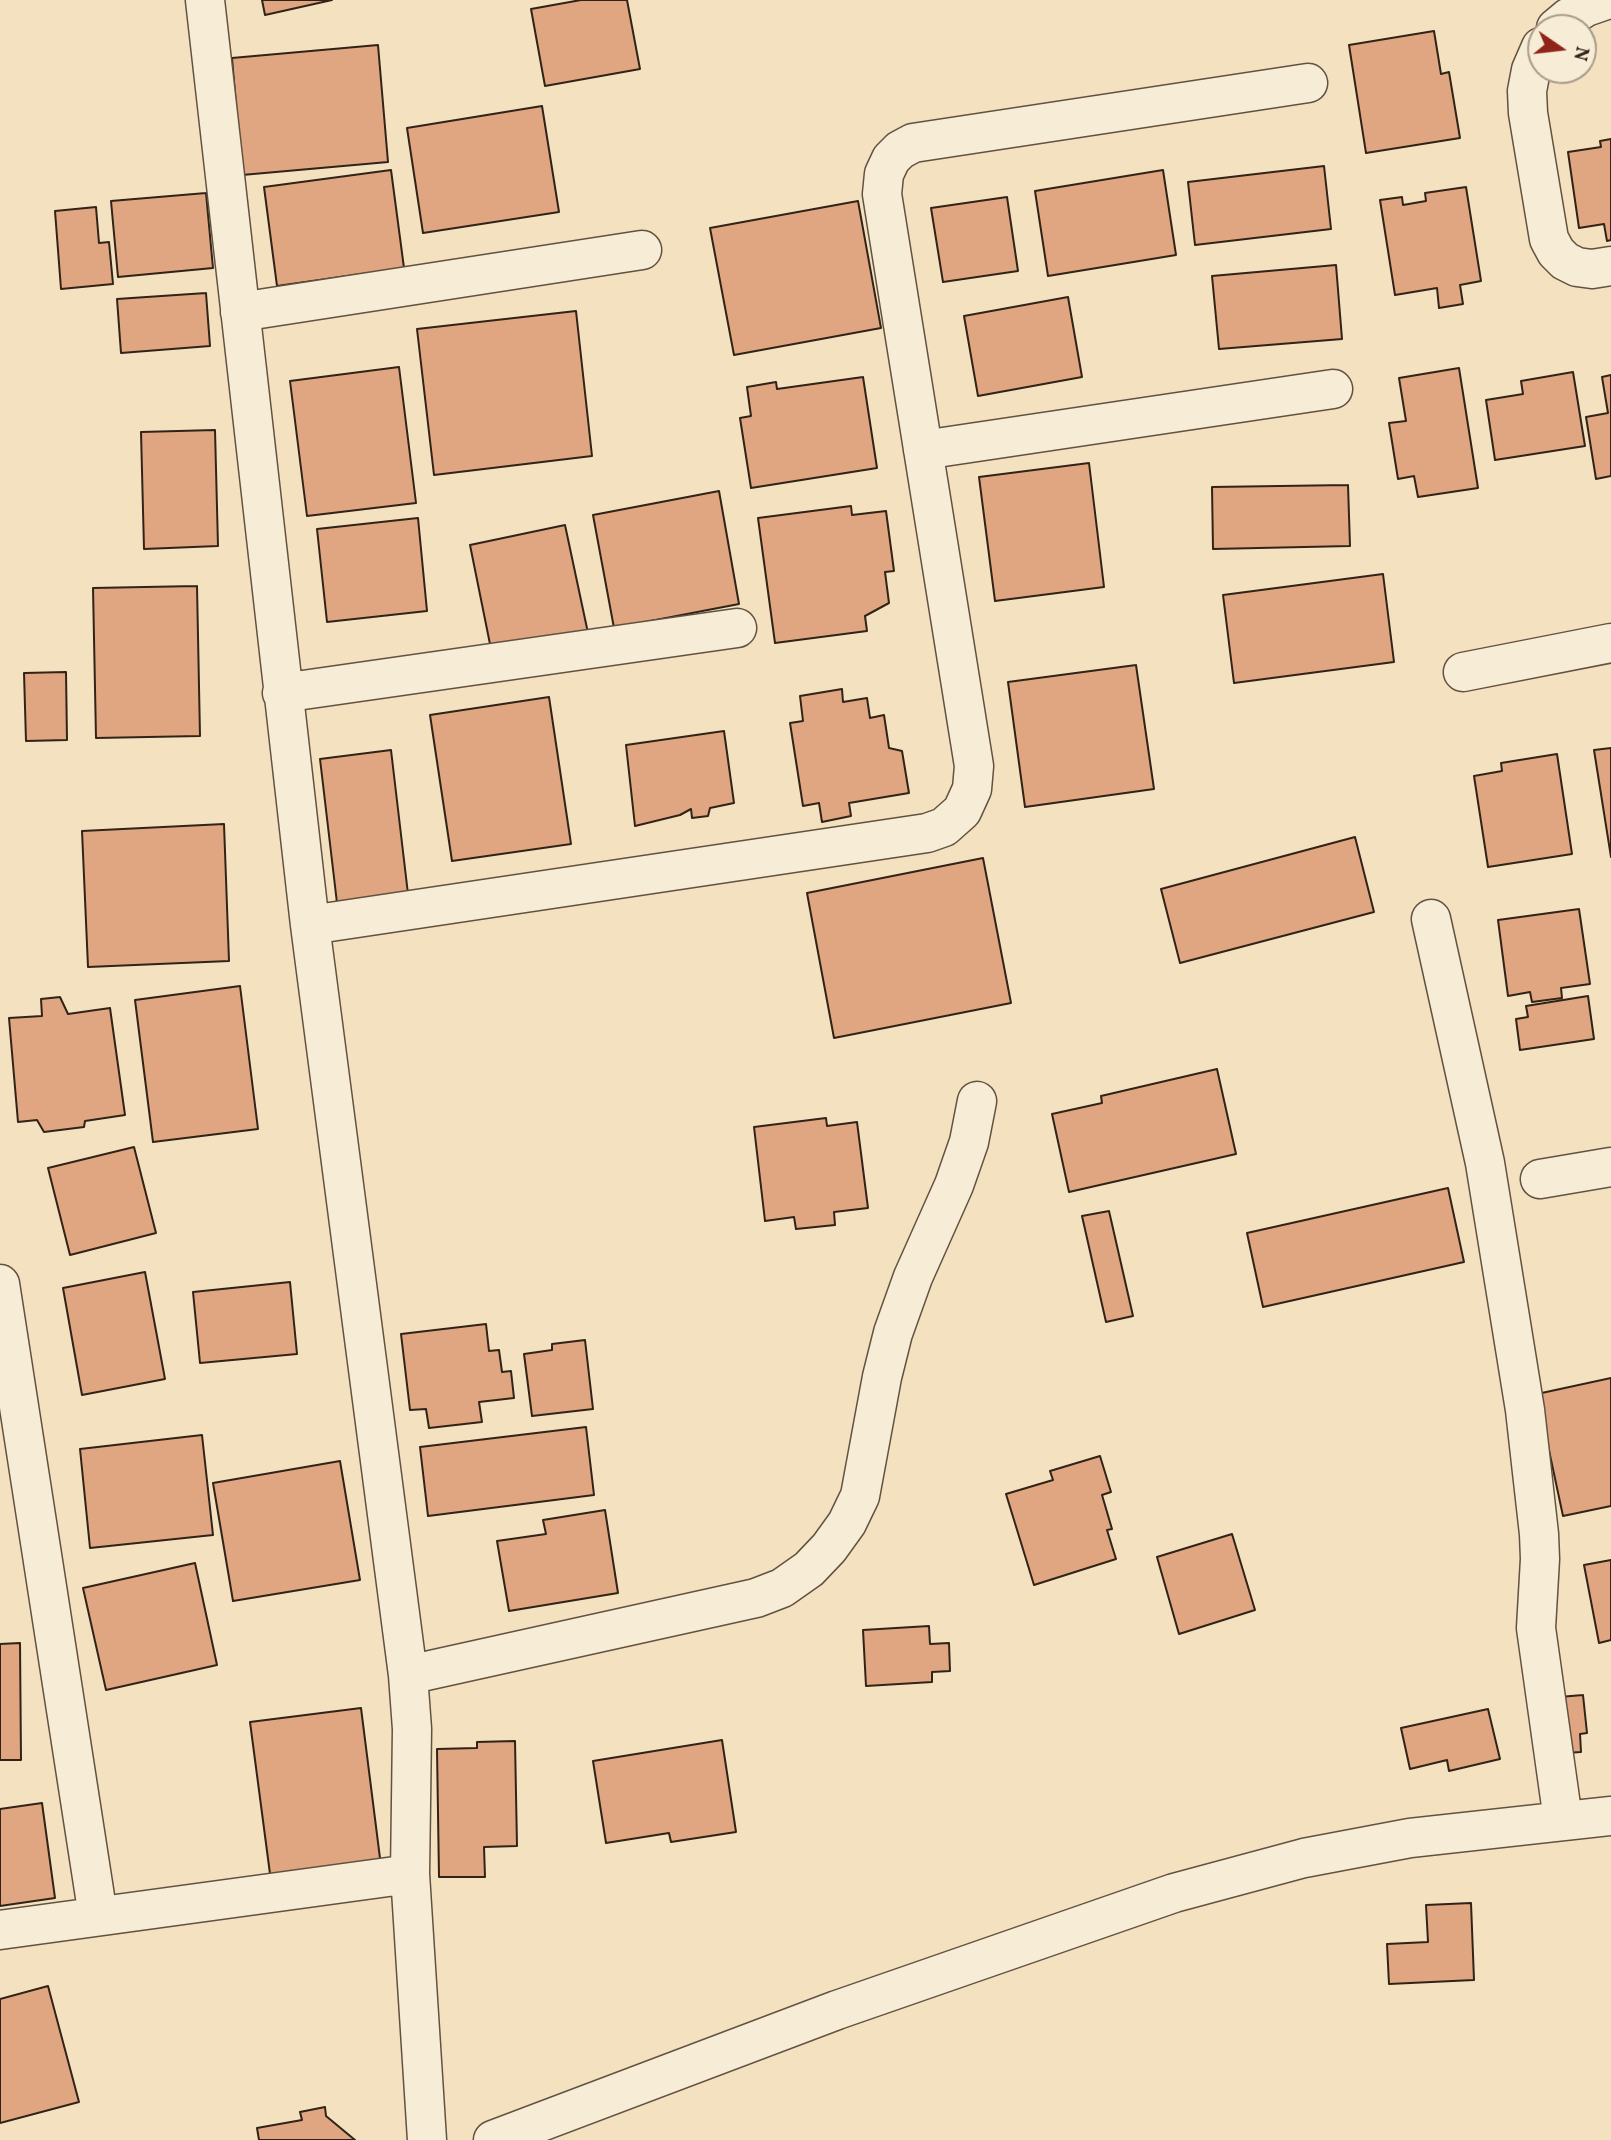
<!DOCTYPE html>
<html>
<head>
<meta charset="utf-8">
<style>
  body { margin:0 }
  #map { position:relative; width:1611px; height:2140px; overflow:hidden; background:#f3e1c0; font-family:Vollkorn,serif }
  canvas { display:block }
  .north { position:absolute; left:1527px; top:14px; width:70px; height:70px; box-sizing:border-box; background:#f7ecd6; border:2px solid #a89c8a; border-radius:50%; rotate:104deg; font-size:19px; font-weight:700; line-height:28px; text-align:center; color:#312317 }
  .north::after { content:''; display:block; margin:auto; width:24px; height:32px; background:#8f2418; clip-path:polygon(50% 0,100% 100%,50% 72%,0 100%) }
</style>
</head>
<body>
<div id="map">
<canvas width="1611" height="2140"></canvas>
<div class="north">N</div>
</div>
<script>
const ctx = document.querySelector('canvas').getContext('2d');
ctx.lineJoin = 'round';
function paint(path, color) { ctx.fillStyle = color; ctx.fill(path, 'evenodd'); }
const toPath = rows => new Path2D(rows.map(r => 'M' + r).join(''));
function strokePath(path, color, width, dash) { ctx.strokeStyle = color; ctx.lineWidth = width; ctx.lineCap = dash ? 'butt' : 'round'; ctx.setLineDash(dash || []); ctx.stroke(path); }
const building = toPath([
  [262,0,332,0,265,15,262,0],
  [581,0,627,0,640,69,545,86,531,9,581,0],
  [1434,31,1441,74,1449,72,1460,138,1366,153,1349,45,1434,31],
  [378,45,388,162,242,175,232,58,378,45],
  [542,106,559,212,423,233,407,128,542,106],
  [1611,139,1611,240,1607,241,1604,224,1579,228,1568,152,1601,147,1600,141,1611,139],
  [1324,166,1331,229,1195,245,1188,182,1324,166],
  [391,170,404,268,277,286,264,187,391,170],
  [1163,170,1176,255,1048,276,1035,191,1163,170],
  [1466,187,1481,281,1460,285,1463,304,1439,308,1437,288,1395,295,1380,200,1402,197,1403,205,1426,201,1425,193,1466,187],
  [206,193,213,268,118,277,111,201,206,193],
  [1007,197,1018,271,943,282,931,208,1007,197],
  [858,201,881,328,734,355,710,228,858,201],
  [96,207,99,243,109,242,113,284,61,289,55,211,96,207],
  [1336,265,1342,339,1219,349,1212,276,1336,265],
  [206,293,210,346,121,353,117,299,206,293],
  [1068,297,1082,377,978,396,964,316,1068,297],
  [576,311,592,456,434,475,417,329,576,311],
  [399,367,416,503,307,516,290,381,399,367],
  [1459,368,1478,488,1418,497,1414,476,1398,479,1389,423,1406,421,1399,378,1459,368],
  [1573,372,1585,446,1495,460,1486,400,1523,394,1521,381,1573,372],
  [1611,375,1611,476,1596,479,1586,417,1608,413,1602,377,1611,375],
  [863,377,877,468,751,488,740,418,751,416,747,387,776,382,777,389,863,377],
  [215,430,218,546,144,549,141,432,215,430],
  [1089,463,1104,587,995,601,979,477,1089,463],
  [1348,485,1350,546,1213,549,1212,487,1348,485],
  [719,491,739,604,614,628,593,515,719,491],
  [851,506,852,515,886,511,894,571,885,572,889,603,865,616,867,631,775,643,758,518,851,506],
  [418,518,427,611,327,622,317,529,418,518],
  [565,525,588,633,492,654,470,545,565,525],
  [1383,574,1394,662,1234,683,1223,595,1383,574],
  [197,586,200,736,96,738,93,588,197,586],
  [1136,665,1154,789,1025,807,1008,682,1136,665],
  [66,672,67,740,26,741,24,673,66,672],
  [842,689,843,702,867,698,870,718,884,715,889,748,902,751,909,793,849,803,851,816,822,822,819,803,803,806,790,723,803,721,800,696,842,689],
  [549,697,571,844,452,861,430,715,549,697],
  [724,731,734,803,710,808,708,816,692,818,691,809,680,815,635,826,626,745,724,731],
  [1611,748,1611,857,1594,750,1611,748],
  [391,750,408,894,337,903,320,759,391,750],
  [1557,754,1572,854,1488,867,1474,776,1502,771,1501,763,1557,754],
  [224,824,229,961,88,967,82,831,224,824],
  [1355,837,1374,912,1180,963,1161,889,1355,837],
  [983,858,1011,1003,834,1038,807,893,983,858],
  [1579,909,1590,984,1561,988,1562,998,1532,1002,1530,992,1508,996,1498,920,1579,909],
  [240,986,258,1129,153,1142,135,1000,240,986],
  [1588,996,1594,1039,1520,1050,1516,1019,1528,1017,1526,1006,1588,996],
  [60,997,68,1014,110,1008,125,1115,85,1121,84,1127,44,1132,37,1120,18,1122,9,1018,42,1016,41,999,60,997],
  [1217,1069,1236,1154,1069,1192,1052,1114,1102,1103,1101,1096,1217,1069],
  [826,1118,827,1126,857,1122,868,1208,834,1212,835,1225,796,1229,794,1217,765,1221,754,1127,826,1118],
  [134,1147,156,1233,70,1255,48,1168,134,1147],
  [1448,1188,1464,1262,1263,1307,1247,1233,1448,1188],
  [1109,1211,1133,1316,1106,1322,1082,1216,1109,1211],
  [145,1272,165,1379,82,1395,63,1288,145,1272],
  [290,1282,297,1354,200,1363,193,1292,290,1282],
  [486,1324,489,1351,499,1350,502,1372,511,1371,514,1398,479,1402,482,1422,429,1428,426,1409,410,1410,401,1334,486,1324],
  [585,1340,593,1409,532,1416,524,1354,552,1350,552,1344,585,1340],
  [1611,1378,1611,1506,1563,1516,1537,1394,1611,1378],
  [586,1427,594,1495,428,1516,420,1447,586,1427],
  [202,1435,213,1535,90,1548,80,1449,202,1435],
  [1100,1456,1111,1492,1102,1495,1112,1529,1107,1530,1116,1559,1034,1585,1006,1494,1053,1480,1050,1471,1100,1456],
  [340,1461,360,1580,233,1601,213,1483,340,1461],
  [605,1510,618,1593,509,1611,497,1541,546,1534,543,1520,605,1510],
  [1232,1534,1255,1610,1179,1634,1157,1557,1232,1534],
  [1611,1560,1611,1640,1599,1643,1584,1565,1611,1560],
  [195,1563,217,1665,106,1690,83,1588,195,1563],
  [929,1626,930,1644,949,1643,950,1671,932,1672,932,1682,866,1686,863,1630,929,1626],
  [20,1643,21,1760,0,1760,0,1644,20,1643],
  [1583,1695,1587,1733,1580,1734,1581,1752,1565,1753,1559,1697,1583,1695],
  [361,1708,382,1874,272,1889,250,1722,361,1708],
  [1488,1709,1500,1759,1449,1771,1447,1760,1410,1769,1401,1728,1488,1709],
  [722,1740,736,1832,671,1842,669,1833,606,1843,593,1761,722,1740],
  [515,1741,517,1846,484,1847,485,1877,439,1877,437,1749,477,1748,477,1742,515,1741],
  [42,1803,55,1898,0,1906,0,1809,42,1803],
  [1471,1903,1474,1980,1389,1984,1387,1944,1428,1942,1426,1905,1471,1903],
  [48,1986,79,2102,0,2123,0,1999,48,1986],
  [325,2107,326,2116,355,2140,259,2140,257,2128,302,2120,300,2112,325,2107]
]);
const street = toPath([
  [205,0,310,925,408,1675,412,1729,410,1874,427,2140],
  [1556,28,1568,18,1586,7,1606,0],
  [1541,47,1531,70,1527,91,1528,113,1549,239,1556,252,1565,261,1577,267,1592,269,1611,266],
  [240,312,642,250],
  [923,450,1333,389],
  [1463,672,1611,643],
  [282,693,737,628],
  [1431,919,1485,1163,1525,1410,1539,1534,1540,1559,1536,1628,1563,1820],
  [310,925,927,833,944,827,962,811,972,789,974,766,882,194,884,174,891,159,900,150,913,143,1308,83],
  [1540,1179,1611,1167],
  [0,1284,98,1916],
  [408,1675,756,1598,782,1588,809,1569,829,1548,847,1523,860,1496,882,1377,893,1333,913,1277,954,1185,969,1142,977,1101],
  [0,1930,410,1874],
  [493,2140,837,2010,1174,1893,1304,1858,1410,1838,1611,1816]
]);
paint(building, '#e0a682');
strokePath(building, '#312317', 2);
strokePath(street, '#625241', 41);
strokePath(street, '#f7ecd6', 38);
</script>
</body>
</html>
